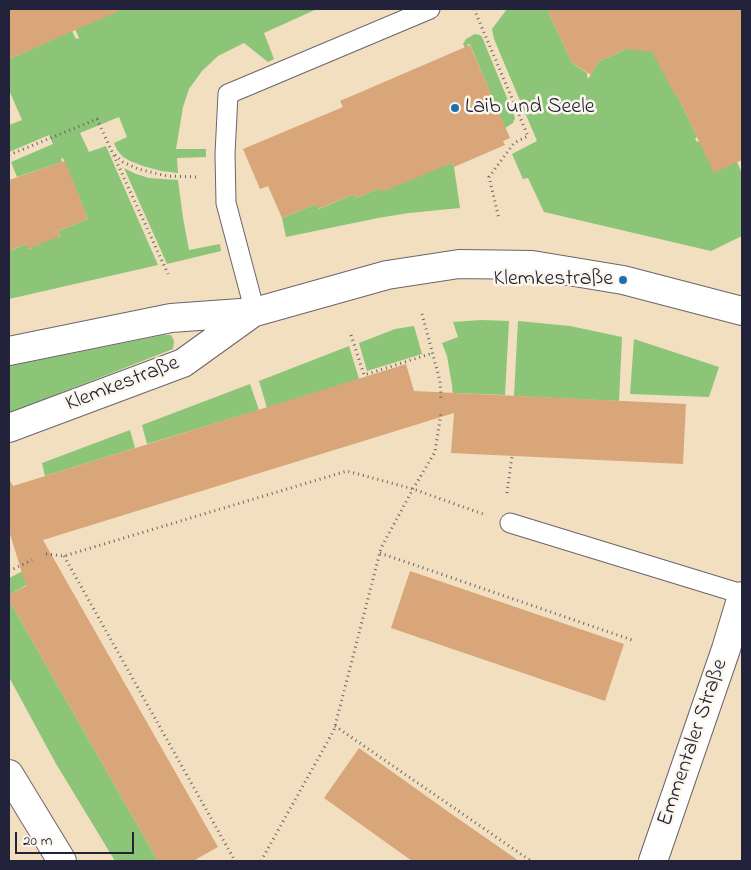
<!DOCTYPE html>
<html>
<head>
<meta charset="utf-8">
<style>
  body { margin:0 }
  #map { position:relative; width:751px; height:870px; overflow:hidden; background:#f2dfc0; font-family:"Indie Flower",sans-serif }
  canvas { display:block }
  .frame { position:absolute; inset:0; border:10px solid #22223b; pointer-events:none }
  .scale { position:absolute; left:15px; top:832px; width:119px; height:22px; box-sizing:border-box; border:2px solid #22223b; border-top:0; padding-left:6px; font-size:15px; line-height:18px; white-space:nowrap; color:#22223b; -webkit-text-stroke:4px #fbf7ec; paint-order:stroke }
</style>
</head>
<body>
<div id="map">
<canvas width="751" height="870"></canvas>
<div class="frame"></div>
<div class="scale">20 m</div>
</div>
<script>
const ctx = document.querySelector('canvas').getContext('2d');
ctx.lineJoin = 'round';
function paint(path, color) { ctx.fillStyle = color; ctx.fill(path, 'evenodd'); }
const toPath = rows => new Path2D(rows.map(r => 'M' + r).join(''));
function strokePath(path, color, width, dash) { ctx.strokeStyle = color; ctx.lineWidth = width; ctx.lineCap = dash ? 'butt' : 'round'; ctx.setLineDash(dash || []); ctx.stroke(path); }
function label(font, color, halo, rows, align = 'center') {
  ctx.font = font + ' "Indie Flower",sans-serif'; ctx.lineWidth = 5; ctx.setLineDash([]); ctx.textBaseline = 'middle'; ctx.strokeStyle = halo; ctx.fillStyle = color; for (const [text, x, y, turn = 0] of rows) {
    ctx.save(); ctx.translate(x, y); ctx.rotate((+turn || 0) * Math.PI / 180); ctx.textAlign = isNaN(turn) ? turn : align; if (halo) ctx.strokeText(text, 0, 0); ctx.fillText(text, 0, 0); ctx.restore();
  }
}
const green = toPath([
  [120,9,128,9,129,10,132,9,317,9,264,33,274,59,268,62,244,43,218,56,202,71,189,89,183,107,176,149,206,149,206,157,177,158,178,173,161,171,143,166,130,161,123,157,117,150,114,143,127,137,119,117,80,133,89,152,106,146,158,265,9,299,9,251,26,244,29,249,31,248,30,244,56,233,59,237,60,236,58,231,88,219,63,158,61,159,62,162,17,177,11,162,53,144,49,135,9,152,9,125,22,120,9,90,9,59,72,31,76,39,79,38,75,29],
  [507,9,547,9,572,63,587,73,587,77,589,78,598,62,650,38,676,92,674,93,675,95,677,95,697,137,695,139,697,142,699,141,737,162,741,171,742,171,742,236,711,251,544,212,528,178,523,179,512,154,537,141,494,39,492,29],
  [475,34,480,35,482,37,514,115,515,118,513,123,505,128,470,44,467,45,468,47,465,48,463,44,466,39],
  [452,163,454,167,460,208,409,213,378,218,286,237,282,218,316,204,319,209,354,194,356,198,380,188],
  [124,168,136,174,149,178,178,180,183,218,189,250,220,244,221,251,167,264],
  [481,320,509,321,505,395,455,393,453,399,452,385,447,356,442,343,458,337,453,322],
  [518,321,570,326,622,337,619,401,514,396],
  [414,326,422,354,367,371,359,343,395,329],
  [164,335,171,335,174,341,173,349,9,413,9,366],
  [634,339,719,367,709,397,630,394],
  [349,346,359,379,267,408,259,381],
  [250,384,259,410,147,444,142,425],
  [130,430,135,448,45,476,42,463],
  [35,565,42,576,9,595,9,578],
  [9,600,158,861,115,861,55,762,9,677]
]);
const building = toPath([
  [9,9,124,9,9,59],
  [547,9,742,9,742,160,714,173,677,95,675,95,652,52,626,49,598,62,591,75,572,63],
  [470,45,510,138,503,141,505,145,454,167,452,163,382,192,380,188,356,198,354,194,318,209,316,204,282,218,268,186,260,189,243,149,343,107,340,101],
  [65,161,88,219,58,231,60,236,28,249,26,244,9,251,9,180],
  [406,364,414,391,686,404,683,464,451,453,454,413,43,540,218,847,193,861,158,861,9,600,9,595,26,586,9,531,9,479,13,486],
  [410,571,624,644,605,701,391,628],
  [359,748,450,813,519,861,412,861,324,798]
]);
const path = toPath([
  [474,9,528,136,514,143,489,177,499,219],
  [9,155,97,119,168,274],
  [115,155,123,162,138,169,167,176,196,177],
  [422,314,440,381,441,398],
  [351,335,364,375,433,353],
  [507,493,512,456],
  [380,553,632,640],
  [46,554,64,556,347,471,413,489,483,514],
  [64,556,235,861],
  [9,571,32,560],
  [335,726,531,861],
  [261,861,334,730,381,548,413,489,435,452,441,413]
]);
const lane = toPath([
  [255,312,226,203,225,154,228,94,430,9],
  [510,523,742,594]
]);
const street = toPath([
  [9,351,171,318,255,312,387,275,459,264,532,265,623,280,742,311],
  [9,428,183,363,254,312],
  [9,774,62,861]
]);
const secondary = toPath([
  [653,861,726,649,742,596]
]);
const markers = [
  [455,108,5,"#1f6fb2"],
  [623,280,5,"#1f6fb2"]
];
const poiNames = [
  ["Laib und Seele",465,108],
  ["Klemkestraße",613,280,"right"]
];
const streetNames = [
  ["Klemkestraße",123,385,-21],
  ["Emmentaler Straße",694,743,-71]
];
paint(green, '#8cc478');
paint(building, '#d9a67a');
strokePath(lane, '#6b646a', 21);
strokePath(street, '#6b646a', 30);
strokePath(secondary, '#6b646a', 30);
strokePath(path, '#6b646a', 3, [1, 4]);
strokePath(lane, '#fff', 19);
strokePath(street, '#fff', 28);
strokePath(secondary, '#fff', 28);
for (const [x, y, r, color] of markers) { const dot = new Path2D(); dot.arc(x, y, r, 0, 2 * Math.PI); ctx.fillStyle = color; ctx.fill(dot); strokePath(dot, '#fbf7ec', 2); }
label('22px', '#22223b', '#fbf7ec', poiNames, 'left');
label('22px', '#22223b', '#fbf7ec', streetNames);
</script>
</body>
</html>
